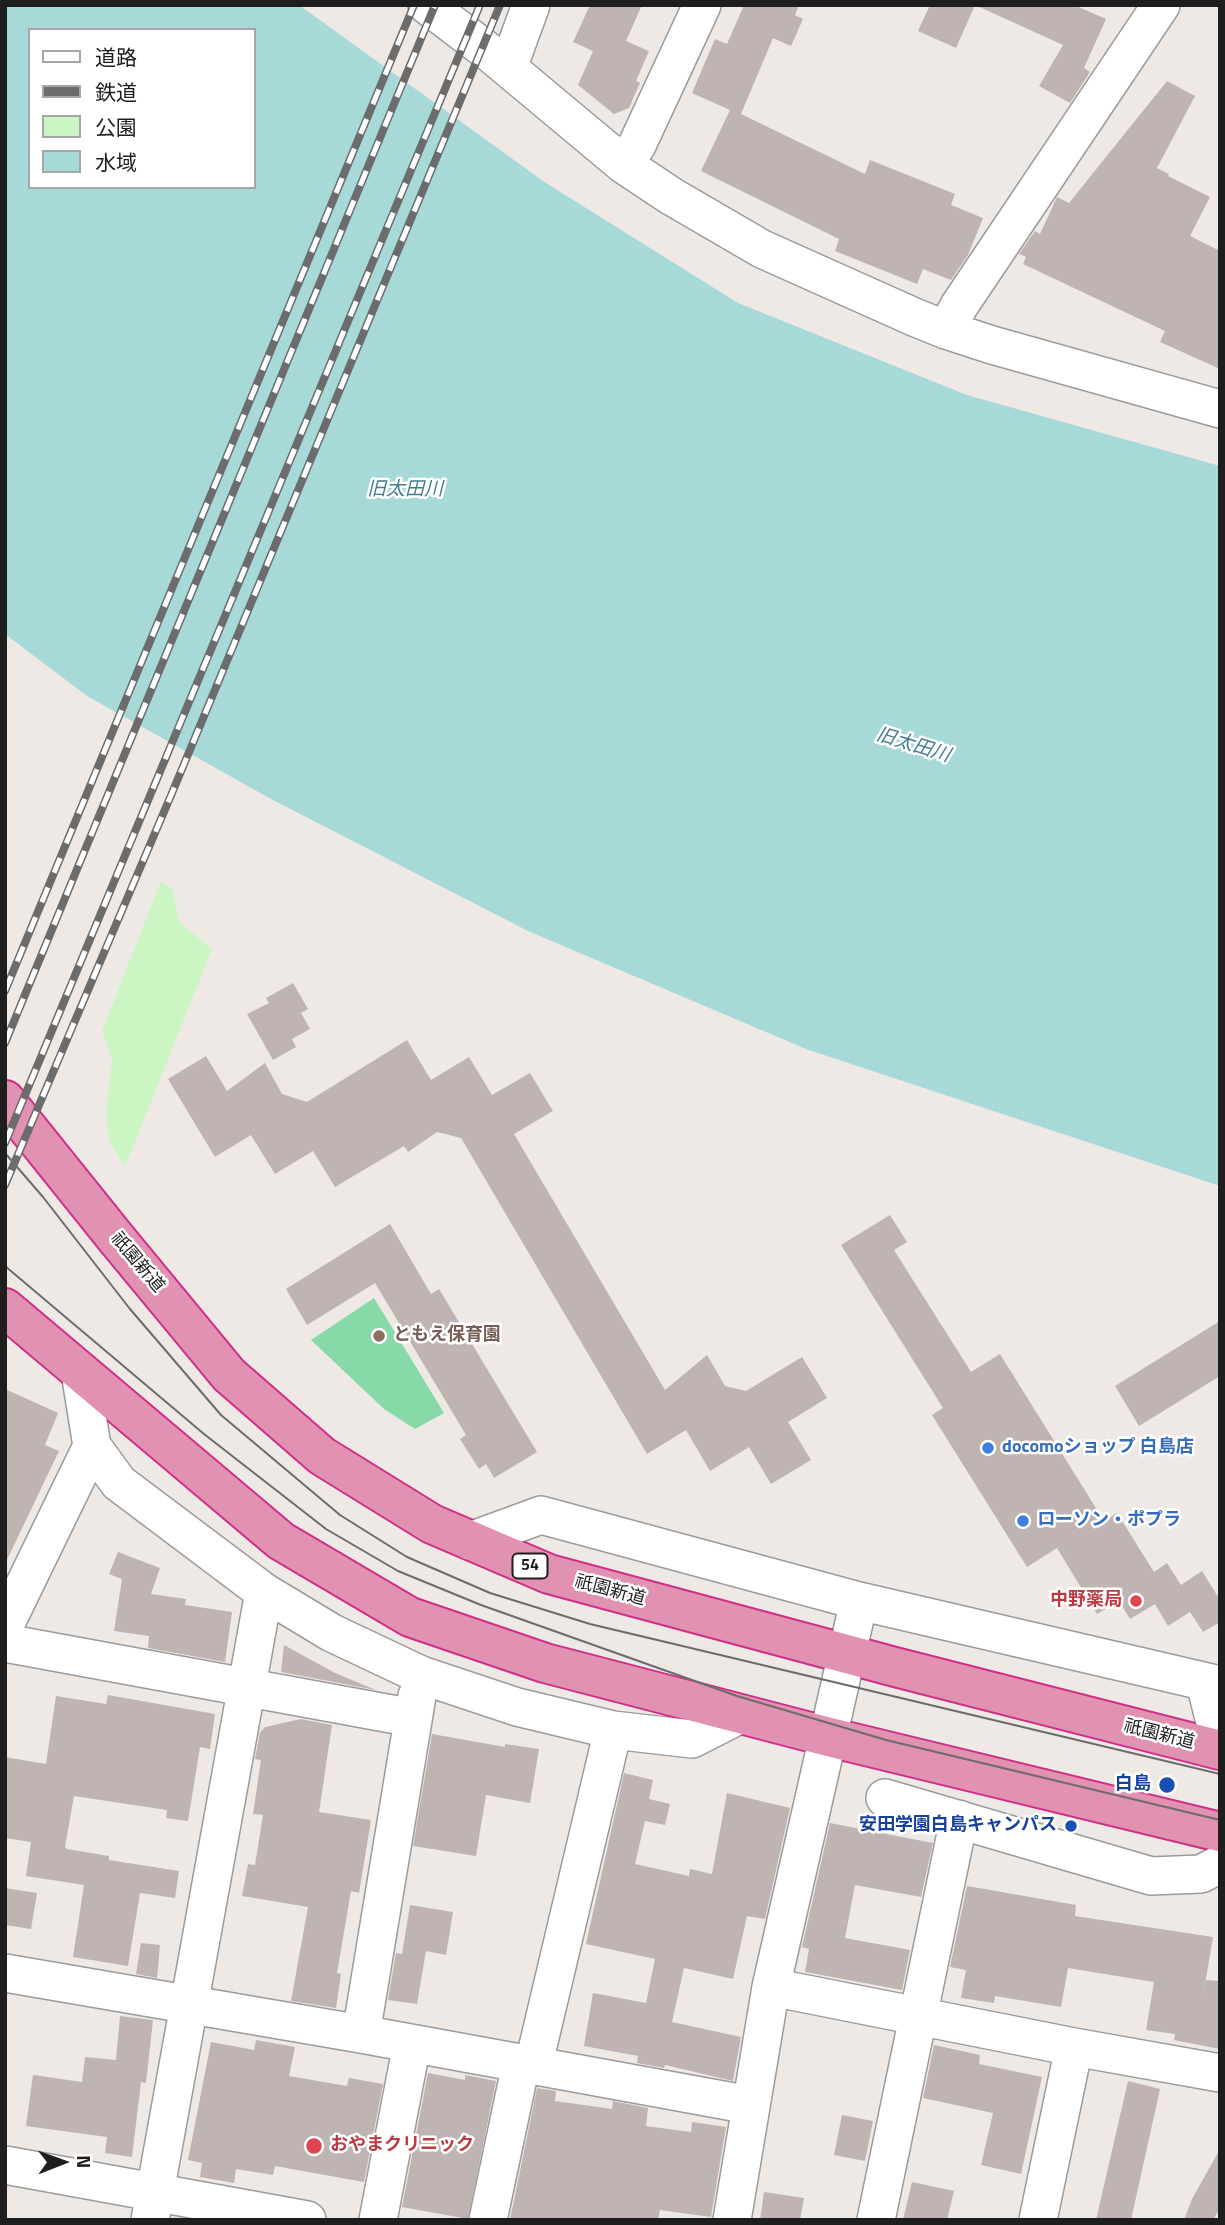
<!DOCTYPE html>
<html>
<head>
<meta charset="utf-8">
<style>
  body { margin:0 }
  #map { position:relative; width:1225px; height:2225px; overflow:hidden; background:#eee9e5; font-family:"Titillium Web","Noto Sans JP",sans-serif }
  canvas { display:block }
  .frame { position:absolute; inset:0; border:7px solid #1e1e1e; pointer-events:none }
  .legend { position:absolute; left:28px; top:28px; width:228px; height:161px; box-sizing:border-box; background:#fff; border:2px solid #a5a5a5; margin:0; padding:9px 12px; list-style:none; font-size:21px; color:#1e1e1e }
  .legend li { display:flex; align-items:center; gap:14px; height:35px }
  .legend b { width:35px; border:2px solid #a5a5a5 }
  .north { position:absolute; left:28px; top:2127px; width:70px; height:70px; -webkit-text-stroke:5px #fff; paint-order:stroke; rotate:89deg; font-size:19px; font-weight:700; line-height:28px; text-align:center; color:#1e1e1e }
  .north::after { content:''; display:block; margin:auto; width:24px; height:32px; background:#1e1e1e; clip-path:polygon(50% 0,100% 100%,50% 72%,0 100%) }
</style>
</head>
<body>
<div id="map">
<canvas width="1225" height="2225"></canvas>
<div class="frame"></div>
<ul class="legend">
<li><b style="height:9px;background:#fff"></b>道路</li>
<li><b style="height:9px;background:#6c6c6c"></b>鉄道</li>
<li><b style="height:19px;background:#cbf6c4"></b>公園</li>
<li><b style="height:19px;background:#a8d9d9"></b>水域</li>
</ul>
<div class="north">N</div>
</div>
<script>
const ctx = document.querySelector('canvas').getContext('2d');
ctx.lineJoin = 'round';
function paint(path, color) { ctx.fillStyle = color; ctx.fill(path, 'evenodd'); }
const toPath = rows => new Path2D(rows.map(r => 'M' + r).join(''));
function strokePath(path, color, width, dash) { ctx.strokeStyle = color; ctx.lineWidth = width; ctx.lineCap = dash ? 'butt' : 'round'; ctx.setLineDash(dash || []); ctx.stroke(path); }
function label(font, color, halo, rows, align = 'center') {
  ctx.font = font + ' "Titillium Web","Noto Sans JP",sans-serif'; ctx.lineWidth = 5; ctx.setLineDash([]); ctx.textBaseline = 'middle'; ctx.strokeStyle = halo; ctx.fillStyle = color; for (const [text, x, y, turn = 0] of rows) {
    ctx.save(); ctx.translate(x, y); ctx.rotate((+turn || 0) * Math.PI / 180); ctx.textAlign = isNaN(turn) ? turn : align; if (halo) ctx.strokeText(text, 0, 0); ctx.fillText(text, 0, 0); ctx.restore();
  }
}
const park = toPath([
  [161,881,173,890,179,922,212,949,125,1167,109,1141,106,1112,112,1060,102,1031]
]);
const pitch = toPath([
  [374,1298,444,1413,415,1429,384,1409,311,1340]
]);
const water = toPath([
  [5,5,299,5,546,183,738,303,967,395,1220,466,1220,1186,806,1049,528,931,271,799,87,696,5,634],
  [30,30,254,30,254,187,30,187]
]);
const building = toPath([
  [590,5,642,5,626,41,649,51,636,81,640,83,629,108,614,114,578,85,593,51,573,42],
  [744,5,799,5,795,15,803,19,791,46,773,38,741,114,865,174,870,160,955,194,951,205,983,218,968,255,951,280,923,269,917,284,835,251,839,239,701,171,730,110,692,93,715,39,727,44],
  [930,5,1074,5,1106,19,1084,68,1090,72,1070,103,1039,86,1063,45,975,5,956,48,918,31],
  [1167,81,1195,96,1157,168,1169,174,1168,176,1210,197,1190,236,1220,251,1220,369,1160,342,1165,331,1023,264,1026,257,1019,254,1035,231,1040,234,1057,197,1069,203],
  [293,983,308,1009,301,1013,310,1029,292,1039,296,1047,273,1060,247,1014,269,1003,266,998],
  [407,1040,431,1080,469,1057,492,1095,530,1073,553,1111,514,1134,665,1390,707,1355,725,1386,746,1391,802,1357,827,1398,788,1422,811,1460,771,1484,749,1447,710,1471,686,1430,647,1454,461,1138,437,1132,408,1152,404,1146,335,1187,313,1151,275,1174,251,1135,215,1157,168,1079,206,1056,227,1091,265,1063,282,1094,307,1102],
  [890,1215,907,1242,894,1250,971,1372,1000,1354,1104,1521,1117,1513,1154,1572,1167,1563,1181,1585,1202,1571,1220,1600,1220,1622,1203,1632,1190,1612,1168,1626,1155,1604,1130,1619,1119,1601,1097,1614,1057,1548,1027,1567,932,1415,943,1408,841,1245],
  [390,1224,431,1294,439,1289,537,1452,494,1478,486,1464,479,1469,460,1439,466,1435,375,1283,307,1325,286,1289],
  [1220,1321,1220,1376,1139,1426,1115,1386],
  [5,1389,58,1413,45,1445,59,1451,5,1564],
  [118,1552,160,1568,151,1594,186,1599,185,1605,232,1612,225,1662,148,1648,149,1636,114,1631,122,1579,109,1574],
  [284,1645,335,1673,376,1690,281,1672],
  [108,1695,215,1714,210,1749,200,1747,188,1821,166,1818,167,1810,74,1796,65,1847,67,1849,109,1856,109,1860,179,1871,175,1898,140,1893,128,1966,73,1957,84,1885,26,1876,31,1842,5,1838,5,1757,46,1764,56,1696,106,1704],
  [301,1719,332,1725,319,1812,371,1820,359,1893,351,1891,337,1973,341,1974,336,2008,291,2001,308,1907,242,1896,248,1864,255,1865,263,1815,253,1814,261,1760,255,1759,260,1732,265,1727],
  [432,1734,505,1747,505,1744,539,1749,530,1803,486,1795,476,1856,413,1846],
  [624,1773,653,1780,649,1799,670,1804,665,1825,645,1821,635,1864,689,1876,690,1869,712,1874,727,1793,790,1808,765,1919,747,1916,733,1979,684,1968,672,2022,741,2037,733,2081,665,2065,664,2068,637,2063,638,2056,584,2046,593,1993,646,2003,655,1959,586,1944],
  [830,1823,933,1843,921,1897,855,1885,845,1938,910,1950,902,1990,805,1972,809,1949,802,1947],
  [967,1886,1076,1905,1075,1916,1213,1937,1202,2002,1206,1980,1220,1981,1220,2049,1174,2040,1175,2034,1146,2030,1154,1982,1068,1968,1061,2007,995,1996,994,2003,961,1998,966,1970,950,1967],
  [5,1888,37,1893,31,1929,5,1925],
  [410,1905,453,1912,446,1955,426,1951,417,2004,388,2000,396,1953,402,1954],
  [141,1943,160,1945,157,1978,136,1974],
  [120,2016,153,2020,146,2083,141,2082,132,2157,105,2153,107,2137,26,2126,33,2075,82,2082,85,2057,116,2060],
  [256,2040,295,2047,289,2076,347,2086,349,2078,383,2084,364,2182,275,2166,273,2175,236,2169,234,2183,200,2177,202,2163,188,2160,211,2042,254,2050],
  [934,2045,980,2055,979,2064,1042,2077,1021,2174,981,2165,993,2113,923,2098],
  [428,2073,465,2080,465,2075,496,2081,468,2219,402,2207],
  [1128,2081,1160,2089,1131,2220,1096,2220],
  [537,2088,556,2091,555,2101,612,2109,613,2101,648,2108,646,2126,691,2132,692,2122,726,2127,711,2217,660,2210,658,2220,510,2220],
  [842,2115,873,2121,865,2161,834,2155],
  [1220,2149,1220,2208,1213,2220,1184,2220,1192,2199],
  [912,2182,954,2191,947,2220,903,2220],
  [764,2192,804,2198,800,2220,760,2220]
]);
const minor = toPath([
  [427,5,490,53,623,164,671,196,762,249,914,317,946,330,992,345,1220,409],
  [508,68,531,5],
  [623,164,637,145,702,5],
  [946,330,959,306,1161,5],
  [80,1372,92,1446,119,1483,264,1592,332,1633,421,1675,517,1707,613,1730,692,1739,741,1714],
  [470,1541,541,1515,859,1601,1220,1685],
  [5,1625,92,1446],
  [5,1643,413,1718],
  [1205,1682,1220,1743],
  [885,1798,1151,1876,1201,1874,1220,1864],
  [5,1973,361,2034,750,2105],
  [771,1987,1074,2047,1220,2073],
  [361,2034,417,1696],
  [533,2067,613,1730],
  [5,2165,307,2220],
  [150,2220,264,1592],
  [378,2220,412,2044],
  [488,2220,521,2064],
  [732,2220,771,1987,859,1601],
  [876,2220,959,1819],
  [1038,2220,1074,2047]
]);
const highway = toPath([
  [5,1100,115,1237,229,1375,322,1456,432,1524,549,1574,895,1667,1220,1750],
  [5,1308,281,1541,410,1617,545,1663,829,1737,1220,1832]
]);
const tram = toPath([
  [5,1153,43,1197,130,1309,221,1415,340,1515,407,1557,490,1593,590,1624,1220,1774],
  [5,1266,204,1434,326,1529,398,1571,481,1605,737,1696,886,1740,1220,1820]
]);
const rail = toPath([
  [5,991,414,5],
  [5,1043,435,5],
  [5,1143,480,5],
  [5,1185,172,793,500,5]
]);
const markers = [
  [379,1336,7,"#8d6e63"],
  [988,1448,7,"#3f7fe0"],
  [1023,1521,7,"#3f7fe0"],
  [1136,1601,7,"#e0444e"],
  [1167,1785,9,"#1a4fb4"],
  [1071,1826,7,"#1a4fb4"],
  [314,2146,9,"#e0444e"]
];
const shields = [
  [530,1566,35]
];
const shieldNames = [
  ["54",530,1566]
];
const streetNames = [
  ["祇園新道",137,1263,50],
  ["祇園新道",610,1591,15],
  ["祇園新道",1159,1735,14]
];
const educationNames = [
  ["ともえ保育園",393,1336]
];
const shopNames = [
  ["docomoショップ 白島店",1002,1448],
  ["ローソン・ポプラ",1037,1521]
];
const healthNames = [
  ["中野薬局",1122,1601],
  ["おやまクリニック",330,2146,"left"]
];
const transitNames = [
  ["白島",1151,1785],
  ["安田学園白島キャンパス",1057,1826]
];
const waterNames = [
  ["旧太田川",405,490],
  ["旧太田川",913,746,17]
];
paint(park, '#cbf6c4');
paint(pitch, '#87d9a8');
paint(water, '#a8d9d9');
paint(building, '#bfb4b1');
strokePath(minor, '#9b9b9b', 40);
strokePath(highway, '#cf2f88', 42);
strokePath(minor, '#fff', 37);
strokePath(highway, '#e191b1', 38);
strokePath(tram, '#6c6c6c', 2);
strokePath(rail, '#6c6c6c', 8);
strokePath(rail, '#fff', 5, [16]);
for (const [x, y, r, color] of markers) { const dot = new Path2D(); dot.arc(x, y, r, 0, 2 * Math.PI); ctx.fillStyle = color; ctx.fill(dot); strokePath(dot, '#fff', 2.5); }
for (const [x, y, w] of shields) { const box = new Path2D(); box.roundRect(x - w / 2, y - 12.5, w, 25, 5); ctx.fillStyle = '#fff'; ctx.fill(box); strokePath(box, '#1e1e1e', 2); }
label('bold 16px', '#1e1e1e', null, shieldNames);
label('18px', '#1e1e1e', '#fff', streetNames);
label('bold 18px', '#785e54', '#fff', educationNames, 'left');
label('bold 18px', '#366cbe', '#fff', shopNames, 'left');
label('bold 18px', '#be3a42', '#fff', healthNames, 'right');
label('bold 18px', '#164399', '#fff', transitNames, 'right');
label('italic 19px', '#477c91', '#fff', waterNames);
</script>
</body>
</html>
